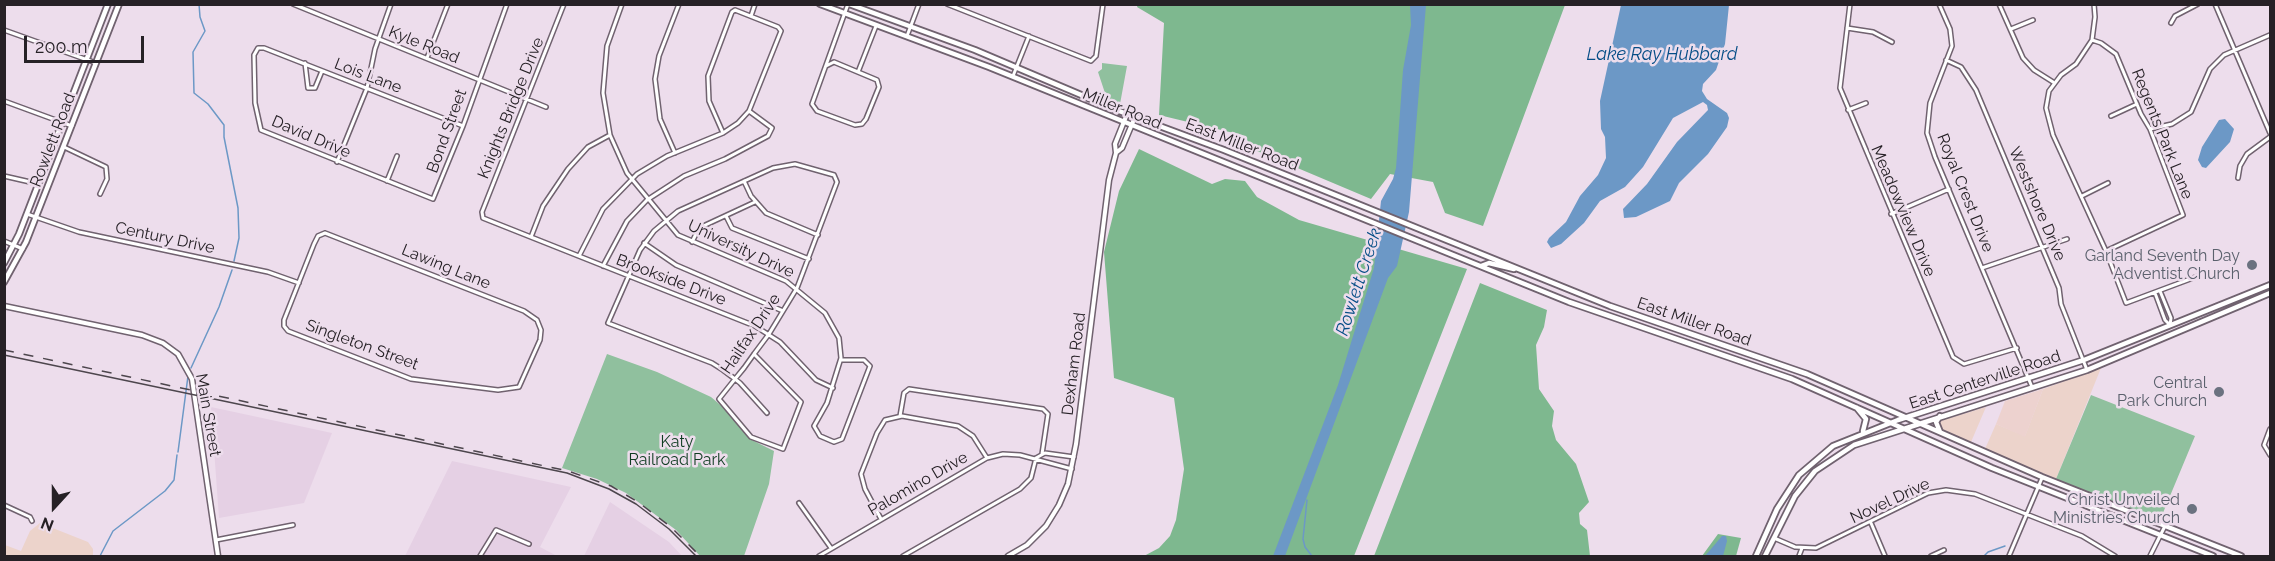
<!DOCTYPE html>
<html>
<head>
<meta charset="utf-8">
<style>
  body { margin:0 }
  #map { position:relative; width:2275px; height:561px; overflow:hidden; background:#edddec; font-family:Raleway,sans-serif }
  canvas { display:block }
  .frame { position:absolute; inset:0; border:6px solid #262126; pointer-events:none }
  .north { position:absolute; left:24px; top:477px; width:60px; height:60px; -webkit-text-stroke:4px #edddec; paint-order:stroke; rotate:201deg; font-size:16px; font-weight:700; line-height:24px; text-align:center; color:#262126 }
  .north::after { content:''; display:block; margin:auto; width:21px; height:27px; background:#262126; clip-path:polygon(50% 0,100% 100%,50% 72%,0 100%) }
  .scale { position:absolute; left:24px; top:36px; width:120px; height:27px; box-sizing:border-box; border:3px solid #262126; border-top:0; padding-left:8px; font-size:18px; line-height:21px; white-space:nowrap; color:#262126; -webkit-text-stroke:4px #edddec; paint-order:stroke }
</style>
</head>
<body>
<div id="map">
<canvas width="2275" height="561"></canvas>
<div class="frame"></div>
<div class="north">N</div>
<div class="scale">200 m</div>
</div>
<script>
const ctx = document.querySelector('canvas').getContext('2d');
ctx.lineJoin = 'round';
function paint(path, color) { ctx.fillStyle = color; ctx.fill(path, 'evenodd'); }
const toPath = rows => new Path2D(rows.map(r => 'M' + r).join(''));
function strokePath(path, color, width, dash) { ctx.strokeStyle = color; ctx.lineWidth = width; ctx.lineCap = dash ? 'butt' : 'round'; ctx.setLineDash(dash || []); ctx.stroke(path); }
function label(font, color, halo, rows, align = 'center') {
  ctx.font = font + ' Raleway,sans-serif'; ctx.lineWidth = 5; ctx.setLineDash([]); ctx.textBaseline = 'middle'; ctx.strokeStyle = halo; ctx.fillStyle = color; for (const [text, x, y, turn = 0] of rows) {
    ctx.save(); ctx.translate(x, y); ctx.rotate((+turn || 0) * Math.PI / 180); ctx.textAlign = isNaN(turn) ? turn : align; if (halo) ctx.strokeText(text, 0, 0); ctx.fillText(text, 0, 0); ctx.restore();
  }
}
const commercial = toPath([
  [2101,368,2056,479,1985,449,1996,424,2025,436,2043,389],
  [1986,407,1971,442,1941,429,1940,421],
  [40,523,88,542,93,549,93,556,5,556,5,545,21,551,30,531]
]);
const built = toPath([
  [211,407,332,433,304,503,219,518],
  [452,461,571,487,540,547,557,556,405,556],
  [610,502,669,542,682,556,584,556]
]);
const education = toPath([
  [2043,389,2025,437,1996,424,2005,401]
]);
const green = toPath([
  [1102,63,1127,66,1120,104,1107,99,1098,72,1102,69],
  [607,354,657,372,711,397,731,414,752,440,774,451,769,484,744,556,700,556,676,530,626,493,597,479,562,468],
  [2091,395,2195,436,2160,520,2098,496,2100,491,2095,490,2093,494,2056,479]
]);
const forest = toPath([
  [1138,4,1565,5,1483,226,1445,213,1433,182,1390,174,1371,199,1250,148,1246,136,1159,115,1164,23,1137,7],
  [1139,149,1212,184,1225,179,1245,181,1257,197,1299,220,1467,269,1354,556,1144,556,1159,548,1170,536,1176,520,1184,469,1174,398,1114,378,1104,252,1119,191],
  [1480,283,1547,310,1544,327,1536,345,1539,389,1554,411,1552,426,1556,440,1576,464,1589,502,1579,513,1580,524,1587,530,1590,556,1374,556],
  [1718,534,1741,538,1736,556,1702,556]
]);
const water = toPath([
  [1410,5,1426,5,1409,212,1397,266,1388,278,1285,556,1273,556,1338,385,1374,268,1381,201,1393,179,1396,168,1403,70,1411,25],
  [1621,5,1729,5,1725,44,1716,70,1703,84,1702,91,1707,99,1727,113,1729,118,1727,127,1708,154,1679,183,1670,201,1636,217,1624,218,1623,209,1647,184,1677,142,1708,110,1707,105,1703,102,1673,118,1643,167,1625,187,1600,201,1584,223,1561,244,1551,248,1547,242,1549,238,1566,222,1580,196,1598,175,1606,158,1605,137,1601,129,1600,101],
  [2225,119,2234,129,2230,142,2206,168,2202,167,2198,160,2202,147,2219,120],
  [1722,536,1726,536,1727,541,1723,556,1705,556]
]);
const stream = toPath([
  [199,4,200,17,205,31,193,52,194,93,208,104,224,125,224,137,238,208,239,238,234,261],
  [191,368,219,307,232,270],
  [178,452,188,376],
  [1307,500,1303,539,1305,547,1312,556],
  [100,556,113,531,165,491,174,480,177,455],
  [1984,556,1988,552,2005,546]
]);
const minor = toPath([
  [293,4,546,107],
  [564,4,482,212,483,218,755,326,780,342,816,380,833,388],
  [622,4,607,46,603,93,610,135,627,173,678,235,786,281,825,313,839,338,841,358,827,403,814,426,820,436,834,442,842,439,870,366,864,360,841,360],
  [947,4,1091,61,1096,56,1103,4],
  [1850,4,1840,88,1953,357,1964,364,2017,348],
  [1939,4,1950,29,1952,46,1930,103,1927,133,1935,157,2032,387],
  [1999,4,2023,58,2034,70,2053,82],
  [2094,4,2095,17,2092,40,2076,64,2061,75,2049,91,2046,108,2053,135,2106,251,2126,303,2209,272],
  [2215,4,2270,133],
  [751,16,755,4],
  [2171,23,2175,16,2198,4],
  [1847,28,1873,32,1892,42],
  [2011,29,2033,20],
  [4,30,96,63],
  [907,36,919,4],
  [2092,40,2101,43,2116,54,2141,114,2150,129,2183,215,2106,251],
  [427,58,448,4],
  [1946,60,1961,67,1976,90,2059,288,2061,304,2087,370],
  [305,63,308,88,315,88,322,71],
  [826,66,834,62,877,80,879,87,866,119,862,124,855,125,817,111,812,104,848,4],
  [858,72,876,26],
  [1013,76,1029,36],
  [4,101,72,126],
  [1848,110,1866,103],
  [2111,116,2137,104],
  [463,126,264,48,258,48,254,55,255,103,261,130,433,199,463,126,507,4],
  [2150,129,2172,124,2191,112,2210,69,2224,55,2270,35],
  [64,147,106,167,107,179,100,194],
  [675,153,660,119,655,79,659,56,679,4],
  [337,162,367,88,375,49,391,4],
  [4,176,39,184],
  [2238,178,2240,166,2247,154,2270,137],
  [387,181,397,156],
  [744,181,751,196,766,213,818,235],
  [2082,196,2108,183],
  [27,214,79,232,268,272,299,283],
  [1891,214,1949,189],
  [726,216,732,228,809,259],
  [325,233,524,311,537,320,541,330,540,340,519,387,498,390,411,379,288,331,284,326,284,320,314,244,318,236,325,233],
  [531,237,543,206,568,169,588,147,610,135],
  [4,241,23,249],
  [692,242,699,228,755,202],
  [644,243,676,265,783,311],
  [579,256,603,209,637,174,667,156,723,133,738,123,749,111,781,31,778,27,735,10,732,12,708,76,709,101,723,133],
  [603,266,627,221,647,200,684,176,725,159,768,136,772,128,749,111],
  [1982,268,2067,239],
  [2155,293,2165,320,2170,325,2171,318,2160,291],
  [754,354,801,402,783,449,751,437,719,399,735,379,744,368,754,354,769,334,797,288,837,182,834,175,795,164,773,168,678,211,654,231,640,250,608,323,712,363,723,370,735,379,740,383,767,413],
  [900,416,904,393,909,389,1043,409,1048,414,1042,454],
  [2270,429,2264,445,2270,455],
  [1036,458,1045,453,1074,457],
  [799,503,831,548],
  [4,505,30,517,32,521],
  [881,519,865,489,861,474,877,433,885,420,902,416,958,426,973,436,987,458],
  [1871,523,1885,556],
  [1774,538,1795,547,1816,548,1928,493,1946,490,1975,494,2082,536,2115,556],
  [216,540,293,525],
  [480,556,496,530,529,544],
  [819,556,987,458,1003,454,1020,455,1072,469],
  [903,556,1020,489,1031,478,1036,458],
  [1799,556,1802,548],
  [1931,556,1944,550],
  [2009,556,2042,478],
  [2150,556,2165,526]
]);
const tertiary = toPath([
  [1117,152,1122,148,1135,117],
  [4,306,142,335,163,343,178,354,192,379,218,556],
  [1008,556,1027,545,1046,526,1059,505,1068,484,1076,444,1109,180,1116,153,1115,144,1127,114]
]);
const secondary = toPath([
  [820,4,989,67,1569,302,1792,379,1992,468,2213,556],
  [849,4,975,50,1119,111,1224,150,1610,306,1807,374,2042,477,2241,556],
  [4,263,19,234,108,4],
  [1481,266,1489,263,1514,269],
  [4,282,26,242,119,4],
  [1857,408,1866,419,1863,431],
  [1940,432,1936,422,1940,416],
  [1756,556,1777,509,1799,475,1833,446,1898,420,2084,360,2270,285],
  [1765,556,1795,496,1815,471,1854,445,2087,370,2270,293]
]);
const tram = toPath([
  [4,355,567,473,609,489,636,504,669,529,696,556]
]);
const rail = toPath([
  [4,350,568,471,611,486,638,502,671,527,700,556]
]);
const markers = [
  [2252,265,6,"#6b7280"],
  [2219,392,6,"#6b7280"],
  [2192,509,6,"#6b7280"]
];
const streetNames = [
  ["Kyle Road",424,45,22],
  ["Lois Lane",368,76,21],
  ["Knights Bridge Drive",511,108,-68],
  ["Miller Road",1122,109,22],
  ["Bond Street",447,131,-70],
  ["Regents Park Lane",2162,134,68],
  ["David Drive",311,137,23],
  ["Rowlett Road",53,140,-69],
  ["East Miller Road",1242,145,21],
  ["Royal Crest Drive",1965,193,68],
  ["Westshore Drive",2037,204,67],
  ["Meadowview Drive",1903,211,67],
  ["Century Drive",165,238,12],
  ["University Drive",741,249,25],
  ["Lawing Lane",446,267,22],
  ["Brookside Drive",671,280,21],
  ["East Miller Road",1694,322,19],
  ["Hailfax Drive",751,334,-56],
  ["Singleton Street",362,345,20],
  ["Dexham Road",1074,364,-83],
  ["East Centerville Road",1985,380,-18],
  ["Main Street",208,415,80],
  ["Palomino Drive",918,484,-30],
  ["Novel Drive",1890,501,-25]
];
const worshipNames = [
  ["Garland Seventh Day",2240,256],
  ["Adventist Church",2240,274],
  ["Central",2207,383],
  ["Park Church",2207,401],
  ["Christ Unveiled",2180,500],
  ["Ministries Church",2180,518]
];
const parkNames = [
  ["Katy",677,442],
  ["Railroad Park",677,460]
];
const waterNames = [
  ["Lake Ray Hubbard",1662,55],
  ["Rowlett Creek",1359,282,-72]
];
paint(commercial, '#ecd3cb');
paint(built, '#e5d0e4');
paint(education, '#edd2cf');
paint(green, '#90c09e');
paint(forest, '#7eb88f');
paint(water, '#6c98c6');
strokePath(stream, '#6c98c6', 1.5);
strokePath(minor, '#70626f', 6);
strokePath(tertiary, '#70626f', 7);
strokePath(secondary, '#70626f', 8);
strokePath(minor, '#fff', 3);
strokePath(tertiary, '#fff', 4);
strokePath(secondary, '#fff', 4.5);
strokePath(tram, '#4d464d', 1.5);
strokePath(rail, '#4d464d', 1.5, [10, 10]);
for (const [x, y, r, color] of markers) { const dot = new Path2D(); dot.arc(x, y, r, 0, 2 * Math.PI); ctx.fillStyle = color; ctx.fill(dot); strokePath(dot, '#edddec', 2); }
label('16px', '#262126', '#edddec', streetNames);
label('16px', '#5b616d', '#edddec', worshipNames, 'right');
label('16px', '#0f3c21', '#edddec', parkNames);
label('italic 18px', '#054d86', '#edddec', waterNames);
</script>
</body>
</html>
